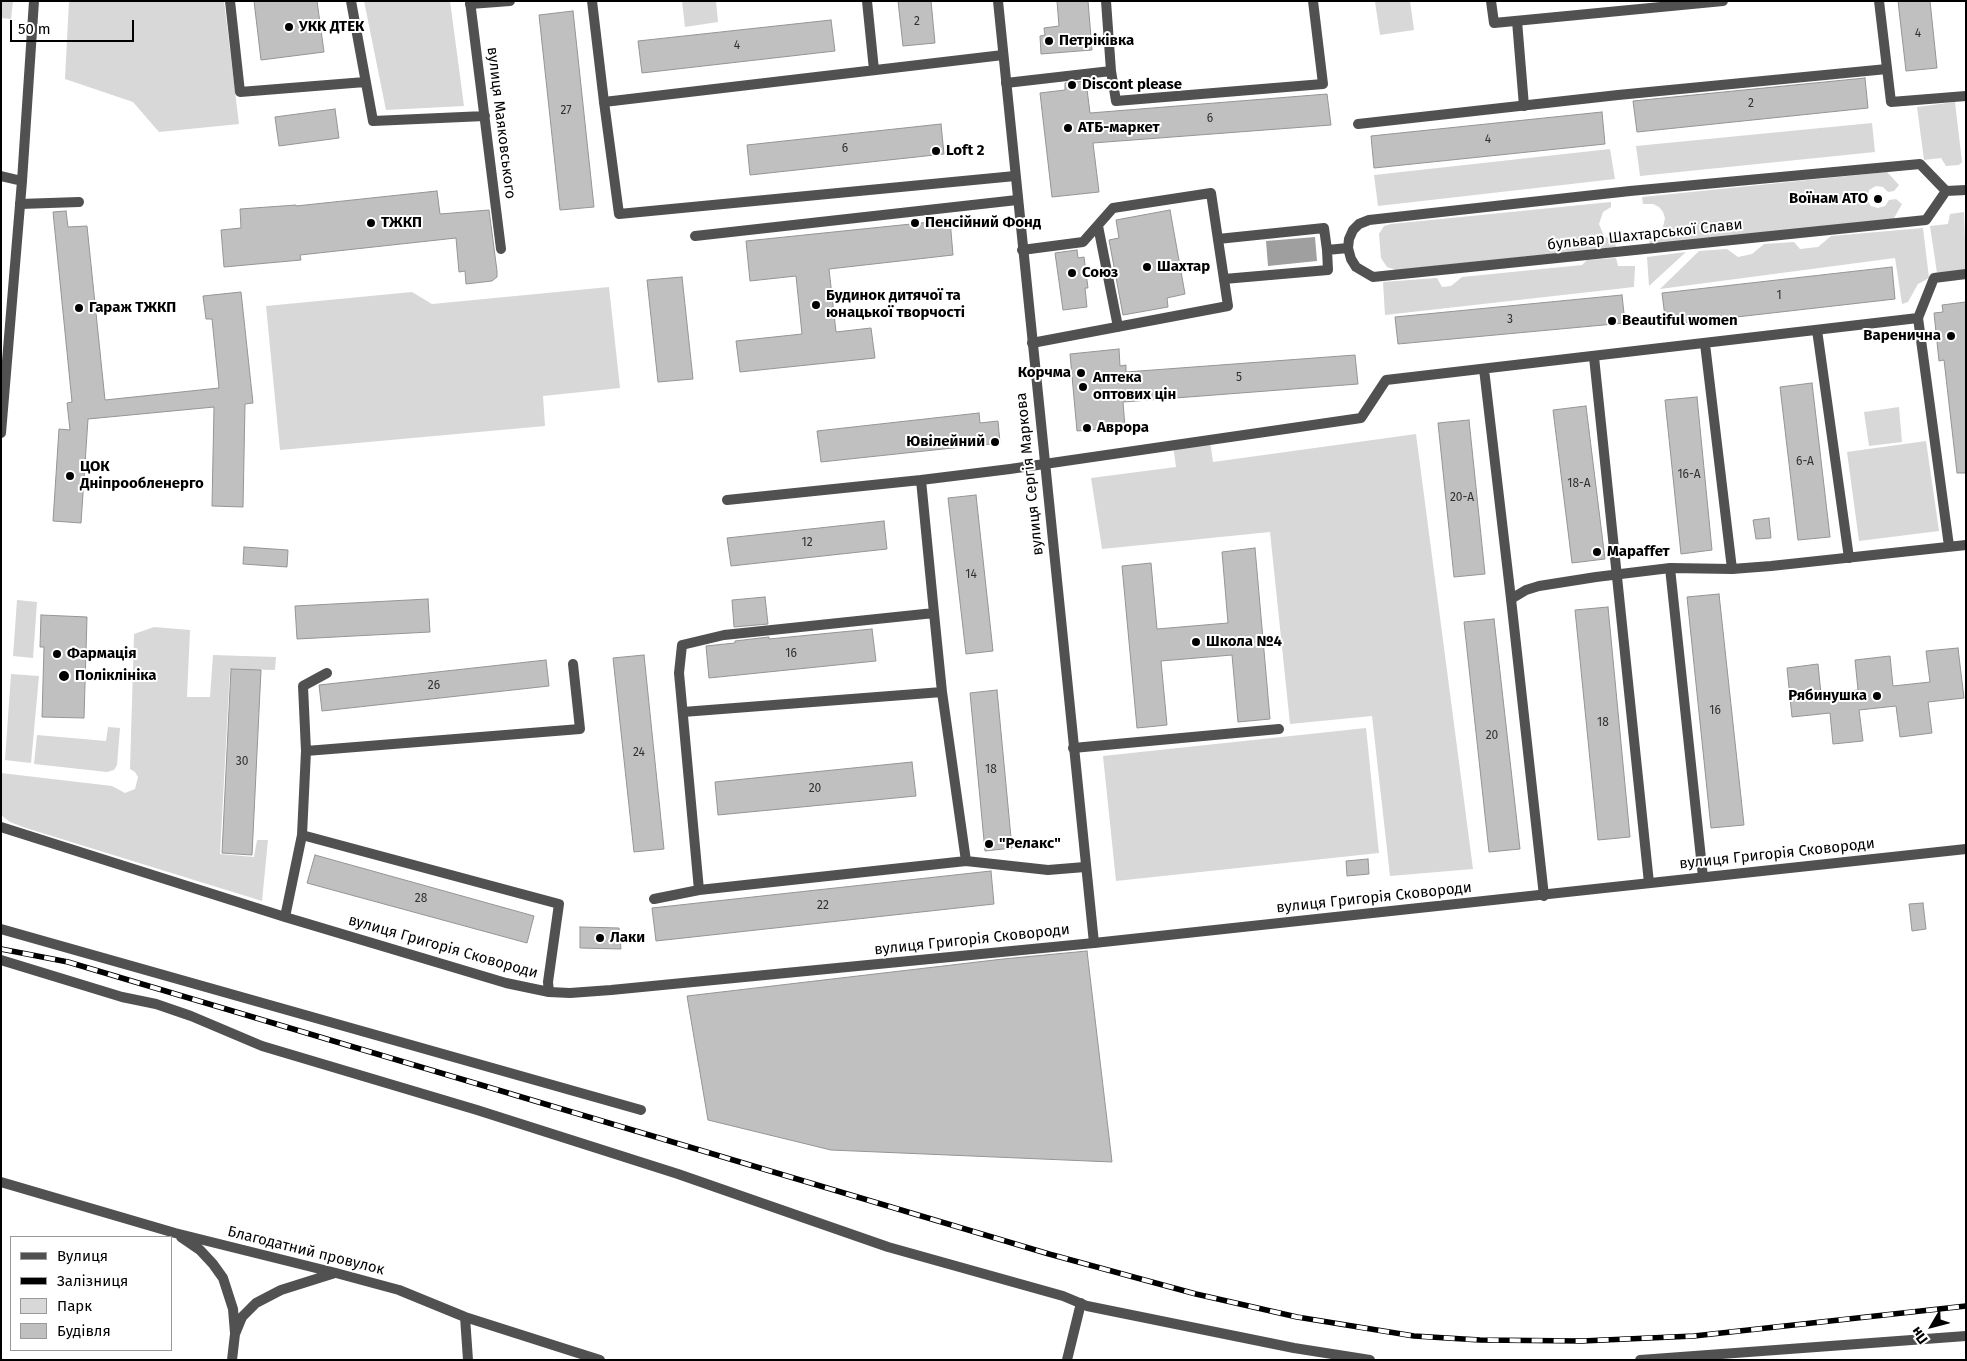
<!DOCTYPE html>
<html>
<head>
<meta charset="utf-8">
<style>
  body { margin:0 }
  #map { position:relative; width:1967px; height:1361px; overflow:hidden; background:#fff; font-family:"Fira Sans",sans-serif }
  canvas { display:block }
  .frame { position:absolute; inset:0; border:2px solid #000; pointer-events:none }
  .legend { position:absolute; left:10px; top:1236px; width:162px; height:115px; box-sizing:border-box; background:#fff; border:1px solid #999; margin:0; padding:6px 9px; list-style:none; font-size:15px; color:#000 }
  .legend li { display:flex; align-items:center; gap:10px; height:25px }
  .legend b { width:25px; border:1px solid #999 }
  .north { position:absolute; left:1907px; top:1301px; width:50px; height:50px; -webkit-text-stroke:4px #fff; paint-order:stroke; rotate:233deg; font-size:14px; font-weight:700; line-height:20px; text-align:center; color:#000 }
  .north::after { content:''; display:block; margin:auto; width:18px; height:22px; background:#000; clip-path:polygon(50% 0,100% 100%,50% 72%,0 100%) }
  .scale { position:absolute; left:10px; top:20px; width:124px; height:22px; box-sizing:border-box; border:2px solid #000; border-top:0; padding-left:6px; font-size:15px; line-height:18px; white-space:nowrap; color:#000; -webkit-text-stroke:4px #fff; paint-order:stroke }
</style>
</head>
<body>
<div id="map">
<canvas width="1967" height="1361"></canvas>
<div class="frame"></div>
<ul class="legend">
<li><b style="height:6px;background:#515151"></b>Вулиця</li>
<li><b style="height:6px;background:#000"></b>Залізниця</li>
<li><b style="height:14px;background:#d8d8d8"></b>Парк</li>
<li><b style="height:14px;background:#c0c0c0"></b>Будівля</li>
</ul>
<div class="north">Пн</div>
<div class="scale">50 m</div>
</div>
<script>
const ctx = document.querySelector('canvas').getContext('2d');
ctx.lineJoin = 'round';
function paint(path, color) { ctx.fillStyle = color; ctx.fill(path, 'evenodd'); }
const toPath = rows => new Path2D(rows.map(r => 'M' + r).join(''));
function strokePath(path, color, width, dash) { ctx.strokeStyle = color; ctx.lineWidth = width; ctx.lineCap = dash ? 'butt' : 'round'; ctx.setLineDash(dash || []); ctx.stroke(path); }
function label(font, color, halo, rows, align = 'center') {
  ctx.font = font + ' "Fira Sans",sans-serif'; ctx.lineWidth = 4; ctx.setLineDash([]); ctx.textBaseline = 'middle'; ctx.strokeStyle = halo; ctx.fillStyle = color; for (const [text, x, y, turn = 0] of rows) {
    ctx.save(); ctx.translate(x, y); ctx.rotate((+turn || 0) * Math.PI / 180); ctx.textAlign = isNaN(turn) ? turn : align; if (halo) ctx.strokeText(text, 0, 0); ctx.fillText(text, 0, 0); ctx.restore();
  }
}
const green = toPath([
  [1,1,13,1,11,19,1,18],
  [69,1,224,1,239,124,159,132,133,102,65,79],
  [364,1,450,1,464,106,386,110],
  [682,1,716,1,718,22,685,27],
  [1410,1,1414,30,1380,35,1375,2],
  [1955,102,1962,162,1959,165,1946,166,1941,158,1924,160,1917,107],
  [1872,123,1875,152,1640,176,1636,146],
  [1610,149,1615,179,1378,206,1374,175],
  [1887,172,1899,185,1894,191,1888,192,1883,187,1876,186,1869,190,1867,200,1871,206,1878,208,1885,206,1889,200,1896,199,1902,204,1893,220,1650,245,1649,239,1655,237,1662,231,1665,218,1663,212,1659,207,1653,204,1643,204,1642,197],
  [1611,202,1611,207,1603,212,1599,224,1604,236,1615,241,1616,247,1396,270,1387,267,1381,258,1379,234,1384,226,1391,224],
  [1964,212,1966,270,1937,273,1930,226,1948,224,1950,214],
  [1923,228,1929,278,1918,284,1908,302,1902,304,1895,258,1660,289,1699,251,1727,249,1738,257,1752,254,1764,244,1794,242,1800,249,1818,247,1831,236],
  [1686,252,1649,286,1647,257],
  [1616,258,1618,266,1635,266,1634,287,1385,315,1383,282,1437,278,1442,287,1451,286,1462,277,1582,265,1587,260],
  [609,287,620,388,543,396,545,426,280,450,266,306,412,292,432,304],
  [1899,407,1902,442,1869,446,1864,412],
  [1416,434,1473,869,1390,876,1372,716,1290,724,1270,532,1102,549,1091,478,1176,467,1173,445,1210,440,1213,462],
  [1926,441,1939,531,1859,541,1847,452],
  [17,600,37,602,33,658,13,656],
  [154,627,190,630,187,697,210,697,213,655,276,657,275,670,230,669,220,854,254,857,257,840,268,840,262,901,26,828,10,822,1,815,1,773,112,786,125,793,135,789,138,777,135,772,130,769,134,634],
  [11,674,39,676,31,763,5,760],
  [108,727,120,728,117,765,114,770,107,772,34,764,37,735,106,741],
  [1366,728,1379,853,1116,881,1103,756]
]);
const water = toPath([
  [1315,237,1317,261,1268,266,1266,241]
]);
const building = toPath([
  [254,1,317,1,324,52,261,60,254,1],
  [898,1,931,1,935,43,903,46,898,1],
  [1057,1,1088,1,1092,50,1041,54,1040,36,1045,35,1044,28,1059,26,1057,1],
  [1898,1,1930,1,1937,68,1906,71,1898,1],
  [573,11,594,207,560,210,539,15,573,11],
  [831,20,835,51,642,73,638,41,831,20],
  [1865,78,1868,108,1637,132,1633,101,1865,78],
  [1086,81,1090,113,1327,94,1331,125,1093,143,1099,192,1052,197,1040,93,1065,90,1065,83,1086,81],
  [335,109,339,138,279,146,275,117,335,109],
  [1602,112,1605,144,1374,168,1371,136,1602,112],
  [941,124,944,154,750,175,747,145,941,124],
  [437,191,440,214,489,210,497,271,497,277,492,281,466,284,465,271,459,272,456,238,300,255,301,260,224,267,221,230,241,228,240,209,296,205,296,206,437,191],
  [1170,210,1185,294,1167,298,1168,307,1123,315,1109,240,1119,238,1116,220,1170,210],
  [66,211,68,227,87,226,105,400,219,388,212,319,206,319,203,296,241,292,253,403,245,404,243,507,212,506,214,407,88,419,81,523,53,521,59,429,70,430,67,403,72,402,53,212,66,211],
  [950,220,953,255,829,269,836,332,871,328,875,358,740,372,736,341,802,334,796,276,750,281,746,241,950,220],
  [1077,250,1078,258,1084,257,1088,288,1085,288,1087,307,1063,310,1055,253,1077,250],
  [1892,267,1895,299,1666,325,1662,293,1892,267],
  [682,277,693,379,658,382,647,280,682,277],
  [1622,295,1625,323,1398,344,1395,317,1622,295],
  [1966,302,1966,473,1957,473,1944,360,1939,361,1934,313,1943,312,1942,305,1966,302],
  [1119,349,1120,366,1126,365,1126,372,1355,355,1358,384,1123,402,1125,427,1077,431,1070,354,1119,349],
  [1812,383,1830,537,1798,540,1780,387,1812,383],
  [1697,397,1712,550,1681,554,1665,400,1697,397],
  [1586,406,1605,559,1572,563,1553,410,1586,406],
  [979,413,980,423,998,421,1000,443,821,462,817,431,979,413],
  [1469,420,1485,574,1454,577,1438,423,1469,420],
  [976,495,993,651,966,654,948,498,976,495],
  [1769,518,1771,538,1756,539,1753,520,1769,518],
  [884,521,887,549,731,566,727,538,884,521],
  [244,547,288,550,287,567,243,564,244,547],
  [1255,548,1270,719,1238,722,1232,655,1161,661,1167,725,1137,728,1122,566,1151,563,1157,629,1228,623,1222,552,1255,548],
  [1719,594,1744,825,1711,828,1687,597,1719,594],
  [765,597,768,624,734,627,732,600,765,597],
  [428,599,430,632,297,639,295,606,428,599],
  [1608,607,1630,837,1598,840,1575,610,1608,607],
  [41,615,87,617,84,718,42,717,44,647,40,647,41,615],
  [1494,619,1520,849,1489,852,1464,622,1494,619],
  [872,629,876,661,709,678,706,646,735,643,735,641,769,637,769,639,872,629],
  [1958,648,1964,698,1928,702,1932,733,1900,737,1896,706,1859,710,1863,741,1833,744,1830,713,1792,717,1787,668,1818,664,1821,694,1858,690,1855,660,1890,656,1893,686,1930,682,1926,651,1958,648],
  [644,655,664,849,634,852,613,658,644,655],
  [546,660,549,686,322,711,319,685,546,660],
  [231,669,261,670,252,855,222,853,231,669],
  [997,690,1012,848,985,851,970,693,997,690],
  [912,762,916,796,718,815,715,782,912,762],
  [315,855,534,916,527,943,307,883,315,855],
  [1368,859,1369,874,1347,876,1346,861,1368,859],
  [991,871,994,904,656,941,652,908,991,871],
  [1923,903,1926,929,1912,931,1909,904,1923,903],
  [580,927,619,928,621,949,580,948,580,927],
  [1087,951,1112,1162,831,1150,708,1120,687,996,1003,959,1087,951]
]);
const service = toPath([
  [230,1,240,92,365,82],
  [351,1,373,121,485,116],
  [470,1,501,249],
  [592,1,604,102],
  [1879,1,1891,102,1966,96],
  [1517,21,1524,106],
  [20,204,79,202],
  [1098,226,1118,327],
  [695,236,1017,200],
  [1022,250,1083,242,1113,208,1211,193,1228,306,1032,343],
  [1918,318,1949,546],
  [1670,568,1703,877],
  [1544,896,1511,599,1526,590,1539,586,1596,577,1670,568,1732,569,1771,566,1966,545],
  [1,929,641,1110],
  [1,960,122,997,156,1004,191,1016,262,1046,477,1110,678,1174,888,1247,1063,1296,1087,1306,1294,1348,1370,1360],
  [1067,1360,1081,1303],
  [1640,1360,1966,1336]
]);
const pedestrian = toPath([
  [1218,239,1324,228,1327,250],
  [1348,248,1349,239,1353,230,1359,224,1369,220,1630,191,1920,164,1946,191],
  [1224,279,1328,270,1327,250,1348,248,1351,259,1356,267,1373,277,1926,220,1946,191,1966,190]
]);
const minor = toPath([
  [867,1,874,70],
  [1491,1,1494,23,1723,1],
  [470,4,510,1],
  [1003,55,604,102,619,214,1015,176],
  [1111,71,1116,101,1323,84,1313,1],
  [1006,83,1111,71,1106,1],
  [1358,124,1618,95,1887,69],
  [1,176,22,181],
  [1817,330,1849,558],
  [1705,344,1732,569],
  [1594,357,1649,883],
  [1484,369,1511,599],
  [1,433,22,181,34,1],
  [727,500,921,480],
  [934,613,942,692,966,861],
  [683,712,942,692],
  [1073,748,1279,729],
  [306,751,580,729,573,664],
  [1,827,285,917,506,983,549,992,570,993,611,990,1094,943],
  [302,835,559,904,548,982,549,992],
  [699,890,679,673,682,645,724,635,934,613,921,480,1010,469,1361,418,1386,380,1918,318,1934,278,1966,274],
  [654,899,699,890,966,861,1048,870,1085,867],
  [285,917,302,835,306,751,303,686,327,673],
  [1,1182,175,1233,336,1273,399,1290,465,1317,600,1360],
  [181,1237,200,1250,213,1264,223,1278,233,1309,235,1333],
  [465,1317,468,1360],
  [232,1360,235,1334,242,1317,256,1303,281,1290,335,1273]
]);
const tertiary = toPath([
  [998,1,1094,943,1966,849]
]);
const rail = toPath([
  [1,949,68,962,1049,1254,1196,1294,1297,1317,1414,1336,1480,1340,1582,1341,1694,1336,1966,1306]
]);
const markers = [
  [289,27,5,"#000"],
  [1049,41,5,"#000"],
  [1072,85,5,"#000"],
  [1068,128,5,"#000"],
  [936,151,5,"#000"],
  [1878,199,5,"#000"],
  [371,223,5,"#000"],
  [915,223,5,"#000"],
  [1147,267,5,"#000"],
  [1072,273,5,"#000"],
  [816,305,5,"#000"],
  [79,308,5,"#000"],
  [1612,321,5,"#000"],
  [1951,336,5,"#000"],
  [1081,373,5,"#000"],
  [1083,387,5,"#000"],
  [1087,428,5,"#000"],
  [995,442,5,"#000"],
  [70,476,5,"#000"],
  [1597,552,5,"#000"],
  [1196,642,5,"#000"],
  [57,654,5,"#000"],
  [64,676,6,"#000"],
  [1877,696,5,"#000"],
  [989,844,5,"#000"],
  [600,938,5,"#000"]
];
const numberNames = [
  ["2",917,22],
  ["4",1918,34],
  ["4",737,46],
  ["2",1751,104],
  ["27",566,111],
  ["6",1210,119],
  ["4",1488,140],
  ["6",845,149],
  ["1",1779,296],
  ["3",1510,320],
  ["5",1239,378],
  ["6-А",1805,462],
  ["16-А",1689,475],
  ["18-А",1579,484],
  ["20-А",1462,498],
  ["12",807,543],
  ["14",971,575],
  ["16",791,654],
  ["26",434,686],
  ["16",1715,711],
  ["18",1603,723],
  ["20",1492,736],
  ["24",639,753],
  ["30",242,762],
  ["18",991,770],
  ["20",815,789],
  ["28",421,899],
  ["22",823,906]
];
const poiNames = [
  ["УКК ДТЕК",299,27],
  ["Петріківка",1059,41],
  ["Discont please",1082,85],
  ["АТБ-маркет",1078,128],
  ["Loft 2",946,151],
  ["Воїнам АТО",1868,199,"right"],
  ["ТЖКП",381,223],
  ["Пенсійний Фонд",925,223],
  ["Шахтар",1157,267],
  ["Союз",1082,273],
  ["Будинок дитячої та",826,296],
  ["юнацької творчості",826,313],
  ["Гараж ТЖКП",89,308],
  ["Beautiful women",1622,321],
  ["Варенична",1941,336,"right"],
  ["Корчма",1071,373,"right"],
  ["Аптека",1093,378],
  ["оптових цін",1093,395],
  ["Аврора",1097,428],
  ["Ювілейний",985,442,"right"],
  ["ЦОК",80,467],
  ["Дніпрообленерго",80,484],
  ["Мараffет",1607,552],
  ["Школа №4",1206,642],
  ["Фармація",67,654],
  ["Поліклініка",75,676],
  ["Рябинушка",1867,696,"right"],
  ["\"Релакс\"",999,844],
  ["Лаки",610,938]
];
const streetNames = [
  ["вулиця Маяковського",501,123,83],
  ["бульвар Шахтарської Слави",1645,235,-6],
  ["вулиця Сергія Маркова",1030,474,-96],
  ["вулиця Григорія Сковороди",1777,854,-6],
  ["вулиця Григорія Сковороди",1374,898,-6],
  ["вулиця Григорія Сковороди",972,940,-6],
  ["вулиця Григорія Сковороди",443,947,16],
  ["Благодатний провулок",306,1251,14]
];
paint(green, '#d8d8d8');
paint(water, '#9f9f9f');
paint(building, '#c0c0c0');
strokePath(building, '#959595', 1);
strokePath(service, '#515151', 10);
strokePath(pedestrian, '#515151', 10);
strokePath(minor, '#515151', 10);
strokePath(tertiary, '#515151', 10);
strokePath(rail, '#000', 5.5);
strokePath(rail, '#fff', 4, [11]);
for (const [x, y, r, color] of markers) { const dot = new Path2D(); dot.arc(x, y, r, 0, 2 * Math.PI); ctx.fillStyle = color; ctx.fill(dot); strokePath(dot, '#fff', 2); }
label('12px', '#303030', null, numberNames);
label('bold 15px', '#000', '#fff', poiNames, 'left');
label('15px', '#000', '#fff', streetNames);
</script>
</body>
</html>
